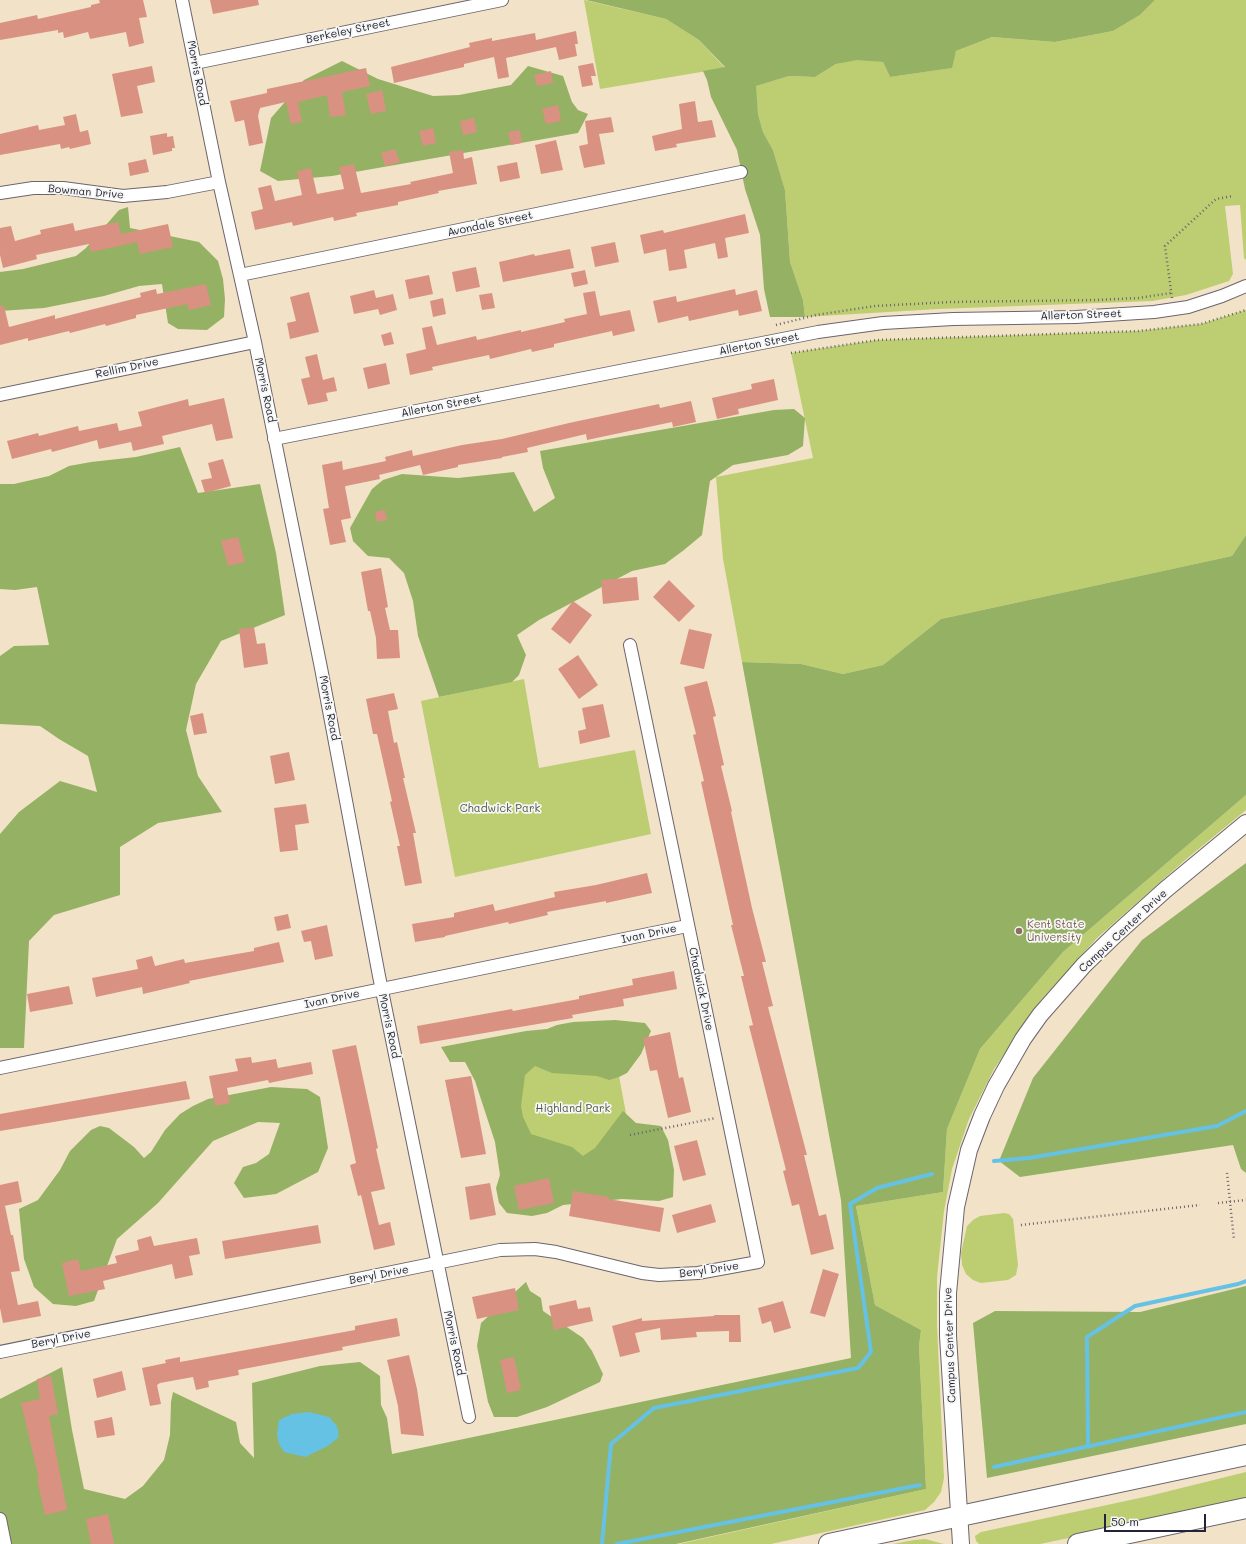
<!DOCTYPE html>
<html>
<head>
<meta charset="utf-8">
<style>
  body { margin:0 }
  #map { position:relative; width:1246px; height:1544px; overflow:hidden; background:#f2e2c8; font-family:Mali,sans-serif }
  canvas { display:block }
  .scale { position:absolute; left:1104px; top:1514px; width:102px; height:18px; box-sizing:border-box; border:2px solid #22223b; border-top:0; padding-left:5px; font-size:12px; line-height:14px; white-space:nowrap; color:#22223b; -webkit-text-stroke:3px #f6f6f2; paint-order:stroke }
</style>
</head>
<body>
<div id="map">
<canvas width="1246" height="1544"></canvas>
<div class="scale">50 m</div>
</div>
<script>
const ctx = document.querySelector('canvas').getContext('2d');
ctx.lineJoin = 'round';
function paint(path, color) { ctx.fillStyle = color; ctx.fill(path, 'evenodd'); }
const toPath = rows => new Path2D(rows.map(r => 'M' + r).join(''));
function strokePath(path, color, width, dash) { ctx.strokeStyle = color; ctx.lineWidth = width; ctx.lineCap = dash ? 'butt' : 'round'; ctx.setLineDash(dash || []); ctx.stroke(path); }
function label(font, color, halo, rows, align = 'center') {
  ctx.font = font + ' Mali,sans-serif'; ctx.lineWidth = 3.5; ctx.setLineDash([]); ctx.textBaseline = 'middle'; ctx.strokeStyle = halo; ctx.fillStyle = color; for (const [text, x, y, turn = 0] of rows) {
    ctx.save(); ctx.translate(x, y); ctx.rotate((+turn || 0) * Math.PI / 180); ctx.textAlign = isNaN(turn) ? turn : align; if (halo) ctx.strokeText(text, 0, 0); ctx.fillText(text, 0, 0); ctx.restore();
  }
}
const green = toPath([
  [584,0,666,19,699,40,725,68,600,89],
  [1155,0,1246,0,1246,260,1244,258,1240,205,1225,206,1233,274,1229,281,1186,295,1152,301,938,309,805,317,803,300,790,262,785,190,773,150,763,132,758,114,755,86,789,76,815,77,836,64,857,59,883,62,890,77,951,68,956,51,992,37,1055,42,1113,31,1140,15],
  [1246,310,1246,535,1232,556,941,619,883,665,843,674,801,664,742,662,723,559,716,477,813,458,791,353,877,340,1138,331,1201,324],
  [524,679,539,768,635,750,651,834,455,877,421,701],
  [1246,795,1246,810,1184,861,1097,938,1042,999,994,1069,969,1119,952,1169,944,1211,937,1277,937,1325,944,1478,941,1492,934,1502,925,1510,771,1544,679,1544,926,1489,919,1346,921,1330,875,1305,856,1206,943,1192,947,1129,980,1049,1063,952],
  [530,1058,616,1060,631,1140,592,1167,512,1143,507,1086],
  [1004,1213,1009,1214,1013,1219,1018,1265,1016,1275,1008,1280,981,1283,973,1280,966,1274,962,1265,961,1253,967,1226,973,1220,980,1216],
  [1246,1472,1246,1501,1040,1544,979,1544,976,1541,975,1536,981,1532,1149,1496],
  [925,1539,944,1544,893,1544,914,1540]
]);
const forest = toPath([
  [586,0,1155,0,1140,15,1113,31,1055,42,992,37,956,51,952,68,890,77,883,62,857,60,836,64,815,77,789,76,756,86,758,114,763,132,773,150,785,190,790,262,803,300,805,317,770,317,764,289,760,235,745,189,737,150,711,97,707,80,703,71,725,67,699,40,666,19],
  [342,61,378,79,433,96,459,95,511,85,528,66,563,76,572,102,578,110,588,114,578,133,332,176,278,181,260,171,271,118,304,80],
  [128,207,130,228,199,242,218,261,223,279,225,299,224,317,207,330,178,329,168,323,162,284,139,286,104,296,44,308,0,311,0,272,23,269,76,256,86,248,119,210],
  [794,409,805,418,803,446,788,455,733,465,710,481,702,535,684,550,665,564,632,571,539,620,517,635,526,655,519,675,512,682,439,697,418,636,413,601,404,573,389,558,368,556,353,541,350,528,372,489,383,480,402,474,458,478,514,472,534,512,555,498,543,468,540,451,774,410],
  [180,447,198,493,260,484,276,553,285,615,221,641,196,684,186,730,198,776,222,812,158,823,120,847,120,895,54,915,29,941,24,1048,0,1048,0,834,19,812,60,781,97,792,88,756,59,739,40,726,0,724,0,656,14,646,49,645,37,587,15,590,0,589,0,484,14,484,49,476,69,466,91,462,136,457],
  [1246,535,1246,795,1063,952,980,1049,947,1129,943,1192,856,1206,875,1305,921,1330,919,1346,926,1489,676,1544,0,1544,0,1399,62,1367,72,1430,84,1489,125,1499,143,1486,164,1460,170,1435,171,1402,173,1392,236,1422,240,1443,254,1458,252,1383,320,1366,360,1362,380,1376,381,1405,387,1418,392,1454,851,1358,841,1200,742,662,801,664,843,674,883,665,941,619,1232,556],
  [1246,863,1246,1173,1241,1169,1233,1145,1020,1177,999,1161,1033,1078,1142,940],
  [615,1020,645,1023,651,1031,641,1054,627,1073,619,1077,609,1080,597,1076,552,1073,535,1066,525,1075,521,1106,523,1117,531,1134,572,1147,583,1156,595,1148,623,1111,636,1123,661,1126,668,1140,674,1170,673,1197,659,1201,622,1199,563,1205,547,1213,532,1216,507,1213,499,1203,496,1188,500,1175,495,1142,475,1081,465,1062,450,1062,441,1047,526,1031,547,1029,557,1025,573,1022],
  [271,1087,307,1089,320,1097,328,1148,318,1172,276,1194,244,1198,234,1183,243,1167,256,1163,269,1154,280,1123,258,1122,213,1141,158,1203,117,1239,94,1301,76,1306,53,1304,34,1287,24,1259,19,1209,38,1200,60,1170,70,1151,91,1130,100,1126,109,1128,134,1147,144,1158,151,1152,165,1130,180,1114,193,1106,208,1099],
  [526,1282,530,1291,541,1298,543,1311,583,1338,592,1351,603,1374,600,1382,547,1407,517,1417,494,1417,488,1402,477,1346,481,1323],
  [1246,1286,1246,1424,987,1478,973,1323,995,1311,1140,1312]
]);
const water = toPath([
  [309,1412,329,1417,337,1426,339,1437,328,1446,305,1457,284,1452,279,1444,277,1435,279,1420,292,1414]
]);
const stream = toPath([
  [994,1161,1029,1158,1217,1126,1246,1111],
  [1088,1446,1087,1337,1135,1306,1238,1284,1246,1281],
  [994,1467,1246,1412],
  [602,1544,611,1444,654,1408,858,1368,871,1352,850,1204,877,1188,932,1174],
  [617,1544,920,1485]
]);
const building = toPath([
  [99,0,143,0,147,17,139,18,144,43,129,47,126,32,90,39,88,32,64,38,63,32,58,33,58,30,0,40,0,23,37,15,38,19,91,7,91,5,100,3],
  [210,0,258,0,259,5,213,14],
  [576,31,578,44,575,44,577,56,559,60,556,47,506,58,509,77,498,79,494,57,464,64,464,67,394,83,391,67,470,47,469,43,492,38,492,41,535,33,536,40],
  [593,63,596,76,591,76,593,85,582,87,578,66],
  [152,66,155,82,137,86,143,113,121,117,112,74],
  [366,68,370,86,342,92,346,115,330,117,327,95,298,102,302,122,291,124,286,102,260,108,258,116,263,143,249,146,244,120,235,122,230,101,267,93,267,89],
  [551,71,553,83,537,86,534,75],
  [382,90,386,111,371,114,366,94],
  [695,101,698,122,712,120,716,137,676,144,677,147,655,151,652,136,682,129,679,104],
  [558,105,561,121,546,124,542,109],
  [76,114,80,132,88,130,91,144,70,149,69,147,61,149,60,144,0,155,0,134,38,125,39,130,65,125,63,117],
  [611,117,614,132,599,134,605,164,584,168,579,146,588,144,585,121],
  [474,118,477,132,463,135,460,121],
  [433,128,436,143,423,146,419,131],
  [520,130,522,143,511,145,508,132],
  [167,133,167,137,173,136,175,148,172,148,172,151,153,155,150,136],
  [556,140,563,170,541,174,535,145],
  [395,149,400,162,385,166,381,153],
  [463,150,464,159,472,157,477,184,438,191,439,193,398,202,398,205,356,213,357,216,334,221,333,217,293,226,292,222,255,230,251,212,263,209,258,188,271,185,275,201,302,195,297,171,311,168,317,194,344,189,339,167,354,164,361,193,411,184,410,182,453,173,449,152],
  [146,159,149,172,130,176,128,163],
  [517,162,520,178,500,182,497,166],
  [745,214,749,233,725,238,728,257,718,259,715,243,684,250,687,268,669,271,666,249,644,254,640,235,663,230,664,233],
  [118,222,121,234,168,224,173,247,140,254,137,242,91,252,89,244,36,255,37,259,3,268,0,255,0,228,11,226,15,241,41,234,40,230,73,223,75,231],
  [615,242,619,262,595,267,591,247],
  [570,249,574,268,503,282,499,262,534,254,535,256],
  [476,267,480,287,456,292,452,272],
  [585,270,588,284,574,287,571,273],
  [429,275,433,294,409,299,405,280],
  [206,284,211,305,189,310,187,304,136,315,136,318,106,326,105,324,70,333,69,331,28,341,28,338,0,345,0,306,4,306,9,327,55,315,55,319,90,310,141,297,140,293,156,289,157,294],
  [735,289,736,295,757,290,762,311,739,316,738,310,689,321,688,316,658,323,653,301,676,296,677,302],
  [374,290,376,298,393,294,397,310,380,315,378,309,354,314,350,296],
  [595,291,600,316,630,310,635,331,613,336,612,331,554,344,554,347,532,352,531,349,490,359,489,355,432,367,433,370,410,375,406,354,426,349,422,328,432,326,437,345,476,336,477,340,521,330,521,332,565,322,564,319,587,314,583,293],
  [309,292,319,332,290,339,287,323,296,321,290,297],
  [492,293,495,308,482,310,479,295],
  [443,298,446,314,433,317,430,301],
  [391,332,394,344,384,346,381,335],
  [317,354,323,380,334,377,337,391,326,393,328,401,308,405,301,379,310,377,305,357],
  [386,363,390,384,368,389,363,368],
  [774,379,778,400,738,409,739,414,717,419,712,398,752,389,751,384],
  [224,398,233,438,216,441,212,424,162,436,164,444,133,451,131,442,99,449,97,440,52,452,51,449,12,459,7,441,38,433,39,436,78,426,79,431,117,423,119,431,142,426,138,412,188,399,189,406],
  [691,401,696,422,673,427,672,422,587,440,586,434,527,448,528,452,502,457,502,458,458,465,458,467,423,475,420,465,379,475,380,479,346,486,345,487,351,518,341,520,346,542,330,545,323,509,329,508,322,465,342,461,343,470,386,461,385,457,412,450,413,456,462,445,502,439,569,423,659,404,660,408],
  [223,459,231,486,205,493,201,480,212,478,208,463],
  [385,510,387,520,377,522,375,512],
  [238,537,245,562,228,566,221,541],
  [381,568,388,607,385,608,390,630,398,630,400,658,377,659,376,638,370,611,368,611,361,572],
  [637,577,639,600,603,604,601,580],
  [669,580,695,606,679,622,653,597],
  [573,601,592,615,570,644,551,629],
  [254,627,257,644,265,643,268,664,244,668,239,629],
  [689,629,712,634,704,669,680,664],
  [578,655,598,685,579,699,558,669],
  [707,681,716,716,713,717,724,765,721,766,732,811,731,812,752,908,766,962,762,962,773,1006,768,1007,807,1155,804,1155,819,1216,826,1214,834,1249,811,1255,799,1204,792,1206,783,1171,786,1170,749,1026,753,1025,741,976,744,976,731,925,733,925,701,782,704,781,693,735,696,734,684,687],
  [394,693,398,709,388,711,394,743,397,742,405,778,403,778,416,833,413,833,422,883,405,886,397,846,400,846,390,802,392,801,377,734,373,734,366,699],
  [603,704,610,737,580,744,578,731,586,729,582,708],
  [203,713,207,733,194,735,190,716],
  [289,752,295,780,275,784,270,756],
  [306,804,309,823,295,825,298,850,280,852,274,808],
  [647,873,652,893,606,903,606,901,547,912,548,915,509,924,508,922,445,936,445,937,415,942,412,924,454,917,454,913,493,904,495,911,555,897,554,892,596,885],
  [288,914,291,928,277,931,274,917],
  [327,925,333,956,315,960,311,941,304,942,301,931],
  [279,942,284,962,189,981,190,983,143,994,142,987,96,997,92,978,138,969,136,960,152,956,155,966,184,959,185,963,254,951,254,948],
  [674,971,677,989,623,999,624,1006,572,1015,573,1018,420,1044,417,1026,512,1009,513,1011,579,999,579,996,633,985,632,979],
  [69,986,73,1004,30,1012,27,994],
  [670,1032,679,1078,683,1077,691,1112,668,1118,657,1070,650,1071,643,1038],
  [356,1045,378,1148,376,1149,385,1189,371,1192,379,1225,390,1222,395,1245,374,1250,361,1195,358,1196,350,1165,356,1163,332,1050],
  [251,1057,252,1063,276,1059,278,1068,311,1062,313,1074,269,1083,268,1080,227,1088,230,1103,215,1106,209,1076,238,1071,235,1059],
  [471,1076,486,1154,461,1158,445,1080],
  [186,1081,190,1099,0,1131,0,1114],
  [697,1140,706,1175,683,1181,674,1146],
  [549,1178,554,1203,519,1210,514,1186],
  [18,1181,22,1202,0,1207,0,1185],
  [490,1183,496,1215,470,1220,465,1187],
  [573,1191,609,1197,608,1199,664,1208,660,1232,569,1216],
  [711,1204,716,1222,677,1233,672,1215],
  [5,1206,11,1235,13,1235,20,1271,11,1272,18,1305,38,1301,41,1316,3,1323,0,1308,0,1207],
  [318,1225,321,1243,225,1259,222,1241],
  [151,1236,154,1246,197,1238,200,1254,189,1256,193,1275,175,1279,172,1264,103,1281,105,1289,69,1296,62,1263,78,1259,81,1271,117,1263,115,1256,139,1250,137,1240],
  [823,1269,839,1274,825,1317,810,1313],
  [515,1288,519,1310,477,1319,472,1297],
  [576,1300,578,1309,590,1307,593,1321,554,1330,549,1306],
  [783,1301,791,1328,774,1333,771,1321,762,1324,758,1308],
  [714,1315,740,1315,741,1342,729,1342,729,1331,696,1332,697,1337,661,1340,660,1328,635,1333,640,1352,620,1357,612,1326,642,1318,642,1321,714,1316],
  [397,1318,400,1336,342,1347,343,1350,238,1370,239,1375,208,1381,209,1387,196,1390,193,1377,160,1383,157,1385,161,1404,150,1406,142,1368,166,1363,165,1360,180,1357,180,1362,235,1352,355,1330,355,1326],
  [409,1355,417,1389,424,1436,401,1434,398,1406,387,1360],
  [514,1357,521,1390,507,1393,500,1360],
  [122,1371,126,1390,97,1398,93,1379],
  [51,1376,58,1414,49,1416,67,1510,45,1515,37,1479,39,1479,21,1403,40,1399,37,1379],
  [112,1417,115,1435,97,1438,94,1421],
  [108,1514,114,1544,91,1544,86,1519]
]);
const path = toPath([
  [1172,298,1165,246,1216,199,1233,196],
  [776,325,816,315,875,306,951,302,1096,300,1138,298,1171,293],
  [791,353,877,340,1138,331,1201,324,1246,310],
  [630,1135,716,1118],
  [1227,1173,1234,1240],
  [1218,1203,1246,1200],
  [1021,1225,1200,1205]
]);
const minor = toPath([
  [182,0,219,182,255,342,321,668,379,976,469,1417],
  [195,63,502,0],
  [0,193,33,188,63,188,123,196,167,192,219,182],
  [240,275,741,172],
  [0,395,255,342],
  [274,439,818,332,883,323,953,319,1076,317,1154,312,1188,307,1222,296,1246,286],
  [0,1068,687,926],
  [0,1352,500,1250,535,1249,556,1252,642,1273,659,1275,698,1273,758,1262,630,645],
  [0,1519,5,1544]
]);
const tertiary = toPath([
  [961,1544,948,1336,948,1293,956,1207,969,1150,982,1116,996,1086,1023,1039,1040,1015,1084,965,1115,935,1165,890,1246,823]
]);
const primary = toPath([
  [829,1544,1246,1455],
  [1078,1544,1246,1508]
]);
const markers = [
  [1019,931,4,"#8d6e63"]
];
const streetNames = [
  ["Berkeley Street",348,31,-12],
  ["Morris Road",197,73,79],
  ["Bowman Drive",86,192,5],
  ["Avondale Street",490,224,-12],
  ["Allerton Street",1081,315,-2],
  ["Allerton Street",759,344,-11],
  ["Rellim Drive",127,368,-12],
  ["Morris Road",265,390,78],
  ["Allerton Street",441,406,-11],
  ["Morris Road",329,708,79],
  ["Campus Center Drive",1123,931,-43],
  ["Ivan Drive",649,934,-12],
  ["Chadwick Drive",701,989,78],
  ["Ivan Drive",332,999,-12],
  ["Morris Road",389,1026,78],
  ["Beryl Drive",709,1270,-8],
  ["Beryl Drive",379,1275,-11],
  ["Beryl Drive",61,1339,-11],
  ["Morris Road",454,1343,78],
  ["Campus Center Drive",950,1345,-92]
];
const parkNames = [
  ["Chadwick Park",500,809],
  ["Highland Park",573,1109]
];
const educationNames = [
  ["Kent State",1027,925],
  ["University",1027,938]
];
paint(green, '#bcce71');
paint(forest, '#95b163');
paint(water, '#66c2e4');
strokePath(stream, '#66c2e4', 4);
paint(building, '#d99282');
strokePath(minor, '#6b656c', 14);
strokePath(tertiary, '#6b656c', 18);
strokePath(primary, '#6b656c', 22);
strokePath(path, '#6b656c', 2.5, [1, 3]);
strokePath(minor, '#fff', 12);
strokePath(tertiary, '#fff', 16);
strokePath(primary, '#fff', 20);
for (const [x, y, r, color] of markers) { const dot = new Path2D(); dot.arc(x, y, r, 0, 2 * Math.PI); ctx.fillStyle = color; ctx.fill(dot); strokePath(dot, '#f6f6f2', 1.5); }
label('11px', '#22223b', '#f6f6f2', streetNames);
label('11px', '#50564b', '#f6f6f2', parkNames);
label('11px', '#785e54', '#f6f6f2', educationNames, 'left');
</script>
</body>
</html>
